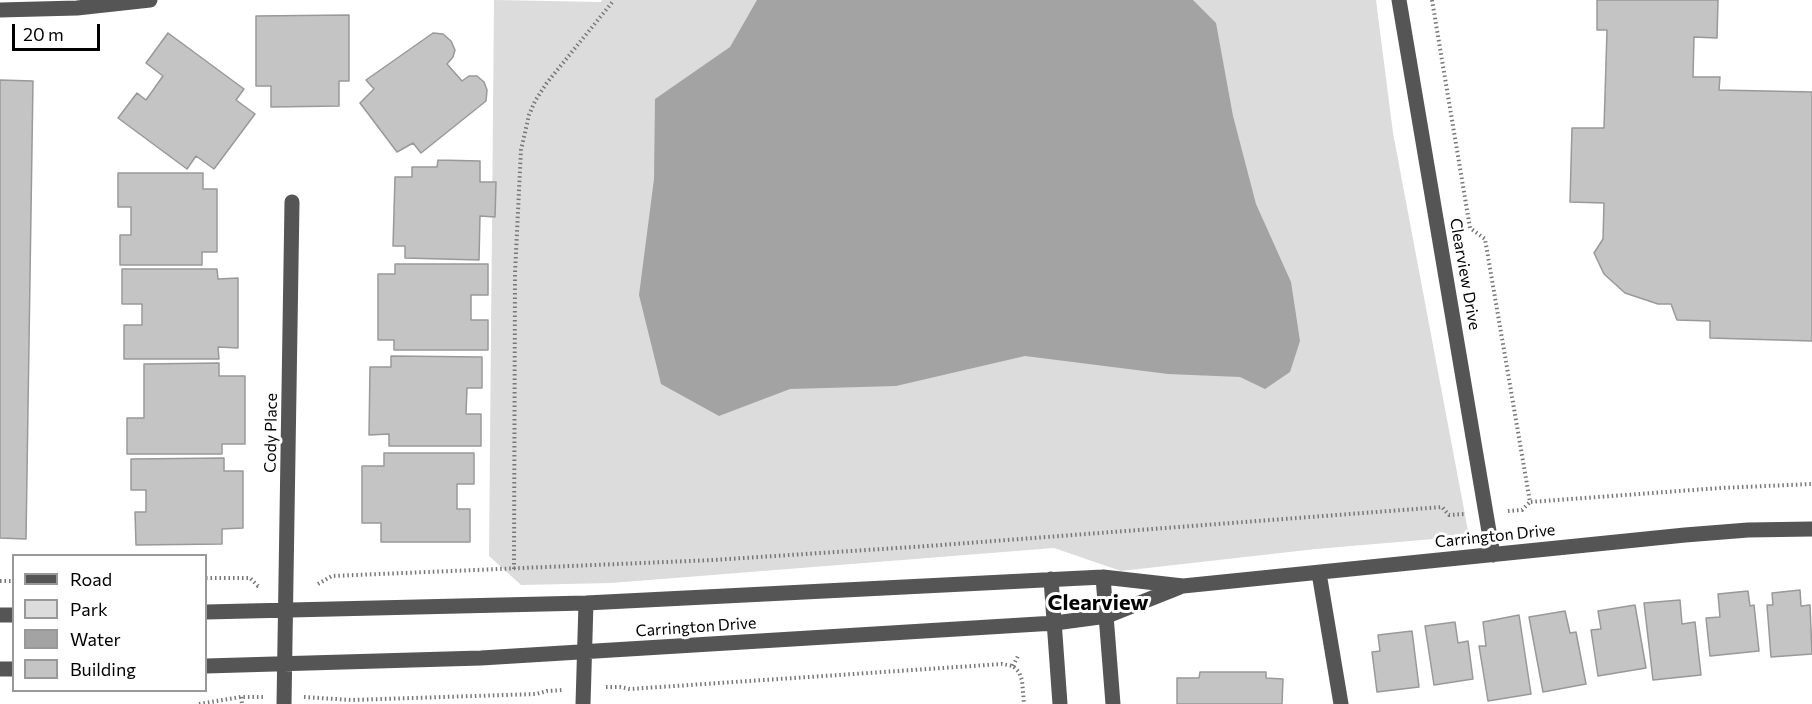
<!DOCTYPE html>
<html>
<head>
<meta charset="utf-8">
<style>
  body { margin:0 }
  #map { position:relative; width:1812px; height:704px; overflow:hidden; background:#fff; font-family:Commissioner,sans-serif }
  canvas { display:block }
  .legend { position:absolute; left:12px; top:554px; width:195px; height:138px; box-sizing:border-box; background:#fff; border:2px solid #999; margin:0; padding:8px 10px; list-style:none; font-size:18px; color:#000 }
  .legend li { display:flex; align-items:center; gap:12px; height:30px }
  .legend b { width:30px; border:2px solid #999 }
  .scale { position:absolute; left:12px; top:24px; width:88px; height:27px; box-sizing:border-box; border:3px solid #000; border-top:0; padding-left:8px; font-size:18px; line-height:21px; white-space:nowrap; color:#000; -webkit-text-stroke:4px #fff; paint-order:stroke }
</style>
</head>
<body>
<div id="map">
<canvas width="1812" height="704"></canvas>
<ul class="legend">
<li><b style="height:8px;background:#555"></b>Road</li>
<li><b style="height:16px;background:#dcdcdc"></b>Park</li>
<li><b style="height:16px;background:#a3a3a3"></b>Water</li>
<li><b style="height:16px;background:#c4c4c4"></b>Building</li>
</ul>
<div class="scale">20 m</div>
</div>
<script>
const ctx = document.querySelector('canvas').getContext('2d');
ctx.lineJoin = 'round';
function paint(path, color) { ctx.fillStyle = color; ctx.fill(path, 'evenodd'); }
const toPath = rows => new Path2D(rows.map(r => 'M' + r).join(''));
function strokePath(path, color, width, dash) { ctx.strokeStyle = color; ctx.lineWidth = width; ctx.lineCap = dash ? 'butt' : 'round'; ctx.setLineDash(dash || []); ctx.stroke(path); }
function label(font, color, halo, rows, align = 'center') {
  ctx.font = font + ' Commissioner,sans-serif'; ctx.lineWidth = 6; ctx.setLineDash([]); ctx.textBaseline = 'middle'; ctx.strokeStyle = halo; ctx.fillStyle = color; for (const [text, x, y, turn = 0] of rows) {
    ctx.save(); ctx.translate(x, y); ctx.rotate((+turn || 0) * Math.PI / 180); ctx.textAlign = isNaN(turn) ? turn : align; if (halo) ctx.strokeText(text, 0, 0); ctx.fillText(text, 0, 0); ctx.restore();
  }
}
const green = toPath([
  [494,0,601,2,602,0,1376,0,1393,133,1469,536,1316,549,1121,571,1054,548,611,583,521,585,489,556]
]);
const water = toPath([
  [757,0,1193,0,1216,23,1233,116,1256,204,1291,282,1300,341,1290,372,1265,389,1240,377,1168,374,1025,356,896,386,790,389,719,416,661,384,639,295,654,179,655,99,730,47]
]);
const building = toPath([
  [1597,0,1718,0,1717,38,1694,37,1693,77,1720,77,1719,90,1812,92,1812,341,1710,338,1710,321,1677,320,1671,304,1658,304,1625,293,1604,274,1594,253,1603,239,1604,203,1570,202,1572,128,1604,128,1607,30,1597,30,1597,0],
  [349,15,349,81,339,81,339,106,271,107,271,86,256,86,256,16,349,15],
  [168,33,244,89,236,100,255,114,214,169,196,156,187,169,118,118,137,93,146,100,163,76,146,63,168,33],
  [433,33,443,34,451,41,455,50,453,57,447,64,462,81,469,76,477,76,484,82,487,90,486,101,421,153,413,143,397,152,360,103,374,89,366,80,433,33],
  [0,80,33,81,26,539,0,538,0,80],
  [438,160,480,161,480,182,496,182,495,217,480,216,479,260,405,258,405,246,393,246,395,177,412,177,412,167,437,167,438,160],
  [118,173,203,173,203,189,217,189,217,252,202,252,202,265,120,265,120,235,131,235,131,207,118,207,118,173],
  [395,264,488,264,488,295,471,295,471,320,488,320,488,350,394,350,394,340,378,340,378,274,395,274,395,264],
  [122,269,217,269,218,279,238,278,238,348,218,347,219,359,124,359,124,325,142,325,142,304,122,304,122,269],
  [391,356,482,357,482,388,467,388,466,414,481,414,481,446,389,446,389,434,369,435,370,367,391,367,391,356],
  [219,363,219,376,245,376,245,444,222,444,222,454,127,454,127,418,144,418,144,364,219,363],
  [384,453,474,453,474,484,457,484,457,509,470,509,470,542,381,542,381,523,362,523,362,466,384,466,384,453],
  [224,458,224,471,243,471,243,528,222,529,222,544,136,545,135,512,146,512,146,490,131,490,131,459,224,458],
  [1800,590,1801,606,1810,605,1812,654,1771,657,1767,605,1773,605,1772,593,1800,590],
  [1748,591,1750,606,1754,605,1759,651,1710,656,1706,618,1720,617,1718,594,1748,591],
  [1680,600,1682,624,1695,622,1701,675,1653,680,1644,603,1680,600],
  [1635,605,1646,668,1598,676,1591,630,1601,629,1598,611,1635,605],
  [1565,611,1570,633,1576,632,1586,684,1543,692,1529,617,1565,611],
  [1519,615,1531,694,1488,701,1479,646,1486,646,1483,622,1519,615],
  [1455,622,1458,643,1468,641,1473,679,1434,685,1425,626,1455,622],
  [1412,631,1419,687,1377,692,1372,652,1380,651,1378,635,1412,631],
  [1200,672,1266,672,1266,678,1283,679,1282,704,1177,704,1177,678,1199,678,1200,672]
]);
const path = toPath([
  [1432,0,1470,228,1485,239,1530,502,1720,488,1812,484],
  [1508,511,1522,510,1530,502],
  [514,569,515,273,521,150,529,115,535,101,546,84,614,0],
  [206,578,250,578,258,586,261,586],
  [0,581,14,581],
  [318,584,332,576,713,560,928,546,1442,507,1449,515,1464,514],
  [1013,666,1018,656],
  [606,687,620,687,630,689,1002,664,1013,666,1019,672,1022,680,1024,704],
  [241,697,242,704],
  [304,697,351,700,536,694,547,691,563,690],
  [199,704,241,697,264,697]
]);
const minor = toPath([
  [1399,0,1493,555],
  [0,10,77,8,150,0],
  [1319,573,1341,704],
  [1103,577,1113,704],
  [1051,579,1060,704],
  [206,612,586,603,1103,577,1183,586,1685,535,1748,530,1812,529],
  [0,615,14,615],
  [206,666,481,658,1055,623,1107,616,1180,587],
  [0,669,14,669],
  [284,704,292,202],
  [583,704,586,603]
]);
const streetNames = [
  ["Clearview Drive",1465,274,80],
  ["Cody Place",271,433,-89],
  ["Carrington Drive",1495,536,-6],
  ["Carrington Drive",696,627,-4]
];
const districtNames = [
  ["Clearview",1098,603]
];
paint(green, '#dcdcdc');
paint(water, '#a3a3a3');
paint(building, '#c4c4c4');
strokePath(building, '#999', 1.5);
strokePath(path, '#777', 4, [1.5, 3]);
strokePath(minor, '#555', 15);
label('16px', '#000', '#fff', streetNames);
label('bold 22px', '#000', '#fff', districtNames);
</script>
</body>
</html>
